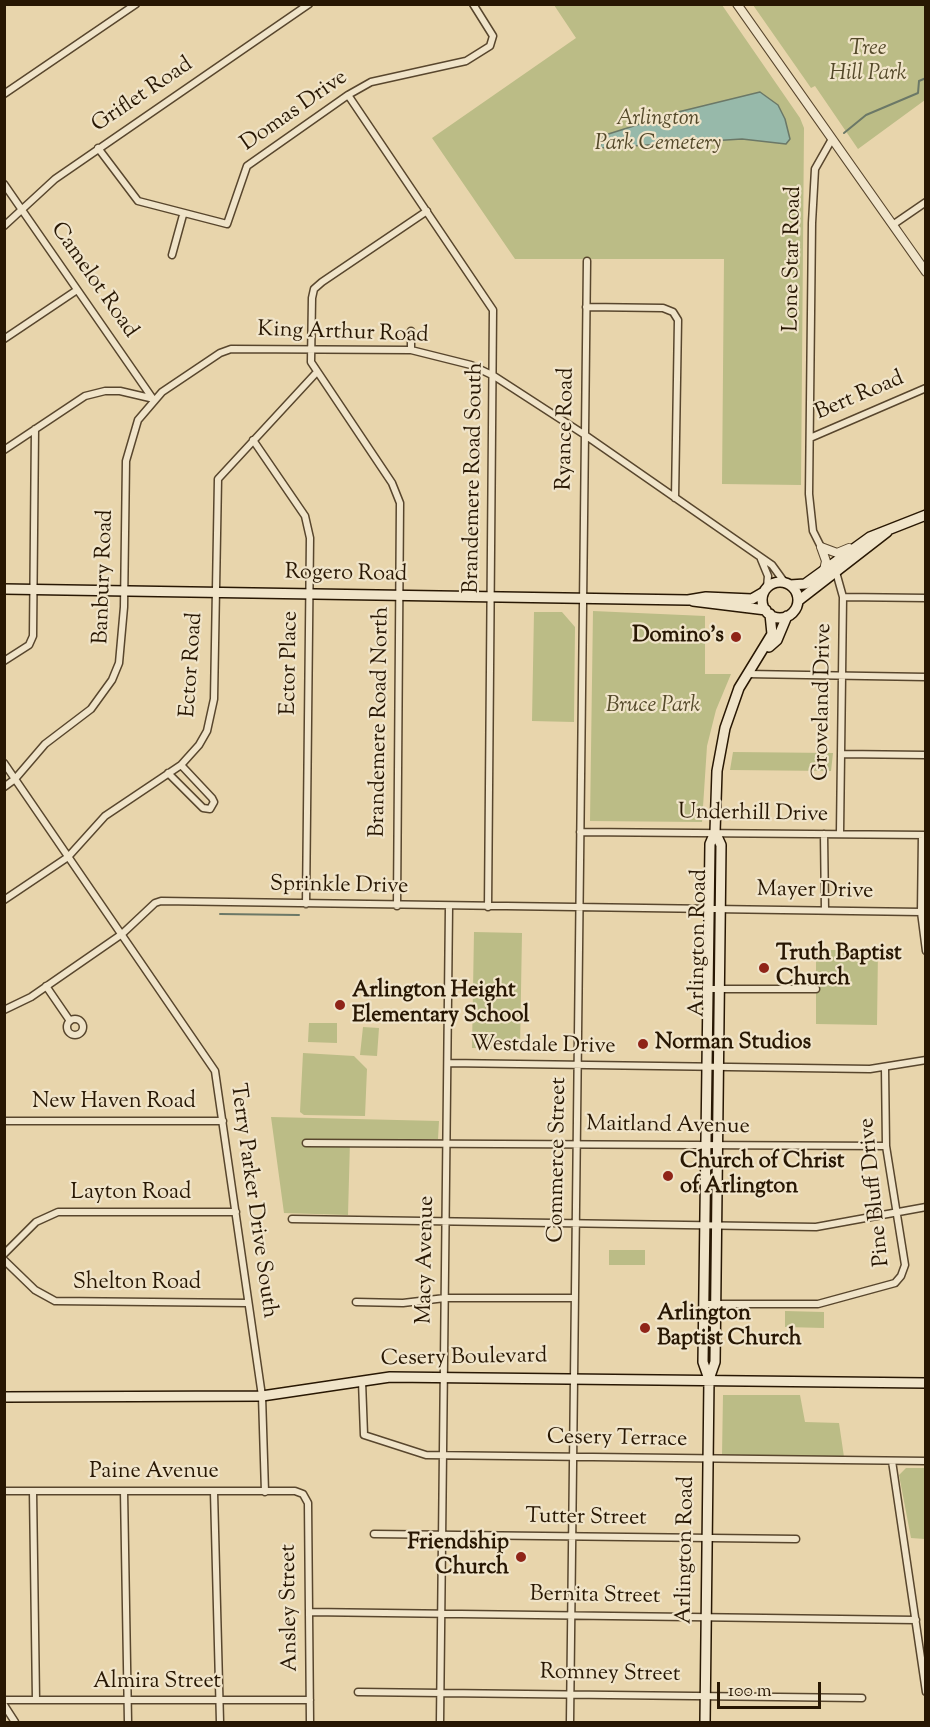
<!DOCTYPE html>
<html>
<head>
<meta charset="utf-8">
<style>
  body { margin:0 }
  #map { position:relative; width:930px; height:1727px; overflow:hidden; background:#e8d5ac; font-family:"Sorts Mill Goudy",serif }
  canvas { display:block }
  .frame { position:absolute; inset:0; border:6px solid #281703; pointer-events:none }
  .scale { position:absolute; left:717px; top:1682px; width:104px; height:27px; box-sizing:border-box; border:3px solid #281703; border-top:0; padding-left:8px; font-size:18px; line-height:21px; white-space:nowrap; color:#281703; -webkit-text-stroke:4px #f0e4c9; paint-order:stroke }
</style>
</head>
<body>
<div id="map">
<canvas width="930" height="1727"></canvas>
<div class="frame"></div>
<div class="scale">100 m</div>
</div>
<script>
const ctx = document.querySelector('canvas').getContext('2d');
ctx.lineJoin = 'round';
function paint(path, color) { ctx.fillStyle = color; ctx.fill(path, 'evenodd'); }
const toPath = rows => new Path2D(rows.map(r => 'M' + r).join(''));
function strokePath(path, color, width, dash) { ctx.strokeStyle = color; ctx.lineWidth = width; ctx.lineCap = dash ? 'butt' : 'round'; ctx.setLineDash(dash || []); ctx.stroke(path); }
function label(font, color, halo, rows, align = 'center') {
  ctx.font = font + ' "Sorts Mill Goudy",serif'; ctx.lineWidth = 4.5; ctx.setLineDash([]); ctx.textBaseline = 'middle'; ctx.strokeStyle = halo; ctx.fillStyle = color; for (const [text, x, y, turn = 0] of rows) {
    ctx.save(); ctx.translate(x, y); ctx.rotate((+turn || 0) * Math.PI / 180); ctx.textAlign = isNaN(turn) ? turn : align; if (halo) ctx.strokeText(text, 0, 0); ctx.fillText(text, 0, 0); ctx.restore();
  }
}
const green = toPath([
  [554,5,722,5,800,118,804,128,801,485,722,484,724,259,515,259,432,138,576,38],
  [753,5,925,5,925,100,858,149,815,86,811,88],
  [593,611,705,616,705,674,731,674,716,710,707,746,702,822,590,821],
  [534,612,562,612,575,627,574,722,532,721],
  [733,752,833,753,831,771,730,770],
  [474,932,522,933,520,1049,472,1048],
  [816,950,878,950,877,1025,816,1024],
  [309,1023,337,1023,337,1043,308,1042],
  [363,1027,379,1028,377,1056,360,1055],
  [303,1053,354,1056,367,1069,365,1116,304,1115,300,1112],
  [271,1117,439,1121,438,1139,350,1141,348,1215,284,1213],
  [609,1250,645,1250,645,1265,609,1265],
  [785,1311,824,1312,824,1328,785,1327],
  [723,1395,800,1395,805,1422,839,1423,844,1457,722,1455],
  [906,1468,925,1468,925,1539,911,1538,899,1475]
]);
const water = toPath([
  [760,92,778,105,785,119,790,139,786,144,742,139,600,148,602,136,678,112,760,92]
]);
const stream = toPath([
  [844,133,866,115,918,93,919,81,926,78],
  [220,914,299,915]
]);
const minor = toPath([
  [4,94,136,4],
  [348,95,493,310,488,907],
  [98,148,138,201,227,224,247,166,348,95,371,82,466,61,490,46,493,36,473,4],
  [4,184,153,399],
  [894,224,926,202],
  [4,226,55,179,309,4],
  [172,255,183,215],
  [586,307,663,308,673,312,678,320,675,498],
  [411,331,411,350],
  [4,339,77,290],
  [810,438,926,388],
  [253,440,305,516,310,538,306,904],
  [4,450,85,396,105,391,120,391,150,398],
  [821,547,813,531,809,494,812,223,815,169,832,139],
  [761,559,768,576,767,587],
  [836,572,843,597,840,833],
  [843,597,926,598],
  [4,661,29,645,33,636,35,429],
  [747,674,926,677],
  [841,754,926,755],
  [4,763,215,1071,262,1396,265,1492],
  [168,773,203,808,210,809,214,802,212,798,181,765],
  [4,787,15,779,45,744,91,709,112,680,119,663,124,607,126,461,138,420,162,392,220,353,231,349,411,350,471,365,494,376,585,435,772,565,785,583],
  [580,832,926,835],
  [824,834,825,910],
  [922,835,921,912,926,951],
  [4,900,68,857,105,816,181,765,199,745,207,731,214,699,218,479,316,373],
  [397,906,400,503,392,483,311,362,312,298,314,289,322,282,427,211],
  [46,986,70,1021],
  [707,989,816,989],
  [4,1010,31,997,122,934,155,903,161,901,921,912],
  '67 1027a8 8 0 1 1 16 0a8 8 0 1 1-16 0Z',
  [448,1063,870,1069,926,1060],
  [4,1121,223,1121],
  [306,1143,886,1146],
  [292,1219,816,1227,926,1207],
  [4,1254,36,1222,58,1212,236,1212],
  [4,1260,35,1290,55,1301,248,1303],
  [356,1302,403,1303,445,1298,575,1298],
  [704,1304,818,1304,895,1283,901,1276,905,1265,886,1146,885,1068],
  [362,1381,364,1435,426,1455,926,1461],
  [892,1461,926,1692],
  [4,1491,295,1491,303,1494,308,1503,310,1722],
  [33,1491,36,1700],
  [124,1491,128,1722],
  [214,1492,220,1722],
  [374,1534,796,1539],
  [309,1612,916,1620],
  [358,1692,862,1698],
  [4,1700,310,1700],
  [4,1705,15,1722],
  [440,1722,449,907],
  [570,1722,587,261]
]);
const tertiary = toPath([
  [737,4,926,272],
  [821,547,837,553,849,548],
  [821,547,826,561,824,570]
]);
const secondary = toPath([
  '762 600a18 18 0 1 1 36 0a18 18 0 1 1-36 0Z',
  [790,585,805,584,870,537,926,515],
  [4,589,688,600,706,597,752,599,764,592],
  [693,601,766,610],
  [798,601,887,532],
  [769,647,777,640,787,616],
  [709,1379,715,1362,721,845,715,832],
  [4,1397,262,1396,390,1377,926,1383],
  [705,1722,709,1379,703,1362,710,844,715,832,717,771,725,728,739,688,772,634,770,614]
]);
const markers = [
  [736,637,6,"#8f2418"],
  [764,968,6,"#8f2418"],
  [340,1005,6,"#8f2418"],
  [643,1044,6,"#8f2418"],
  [668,1176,6,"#8f2418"],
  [645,1328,6,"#8f2418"],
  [521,1557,6,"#8f2418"]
];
const parkNames = [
  ["Tree",868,50],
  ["Hill Park",868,75],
  ["Arlington",658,120],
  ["Park Cemetery",658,145],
  ["Bruce Park",653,707]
];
const streetNames = [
  ["Griflet Road",143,96,-34],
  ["Domas Drive",295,112,-35],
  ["Lone Star Road",794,259,-89],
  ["Camelot Road",93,281,55],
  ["King Arthur Road",343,334,2],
  ["Bert Road",860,397,-23],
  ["Ryance Road",567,429,-89],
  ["Brandemere Road South",475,478,-89],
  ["Rogero Road",346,575,1],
  ["Banbury Road",105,577,-88],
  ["Ector Place",291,663,-89],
  ["Ector Road",193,665,-86],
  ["Groveland Drive",824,702,-89],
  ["Brandemere Road North",381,722,-89],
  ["Underhill Drive",753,815,1],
  ["Sprinkle Drive",339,887,1],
  ["Mayer Drive",815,892,1],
  ["Arlington Road",700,943,-89],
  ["Westdale Drive",543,1047,1],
  ["New Haven Road",114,1103],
  ["Maitland Avenue",668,1127,1],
  ["Commerce Street",559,1160,-89],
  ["Pine Bluff Drive",876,1192,-96],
  ["Layton Road",131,1194],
  ["Terry Parker Drive South",252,1201,82],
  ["Macy Avenue",427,1260,-89],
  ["Shelton Road",137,1284],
  ["Cesery Boulevard",464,1359,-1],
  ["Cesery Terrace",617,1440,1],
  ["Paine Avenue",154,1473],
  ["Tutter Street",586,1519,1],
  ["Arlington Road",687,1550,-89],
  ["Bernita Street",595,1597,1],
  ["Ansley Street",291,1608,-91],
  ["Romney Street",610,1675,1],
  ["Almira Street",157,1683]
];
const poiNames = [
  ["Domino's",724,637,"right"],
  ["Truth Baptist",776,955],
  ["Church",776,980],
  ["Arlington Height",352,992],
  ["Elementary School",352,1017],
  ["Norman Studios",655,1044],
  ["Church of Christ",680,1163],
  ["of Arlington",680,1188],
  ["Arlington",657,1315],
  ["Baptist Church",657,1340],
  ["Friendship",509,1544,"right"],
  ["Church",509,1569,"right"]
];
paint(green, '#bbbc86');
paint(water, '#97b9aa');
strokePath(water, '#6b7867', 1.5);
strokePath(stream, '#6b7867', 2);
strokePath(minor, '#58462d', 9);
strokePath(tertiary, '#58462d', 10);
strokePath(secondary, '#281703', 12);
strokePath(minor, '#f0e4c9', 6);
strokePath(tertiary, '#f0e4c9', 8);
strokePath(secondary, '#f0e4c9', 9);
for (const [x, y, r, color] of markers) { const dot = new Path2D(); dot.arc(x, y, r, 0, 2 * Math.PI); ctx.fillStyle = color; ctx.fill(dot); strokePath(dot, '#f0e4c9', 2); }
label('italic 22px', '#54492a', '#f0e4c9', parkNames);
label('22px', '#281703', '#f0e4c9', streetNames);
label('bold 22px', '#281703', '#f0e4c9', poiNames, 'left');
</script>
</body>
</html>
